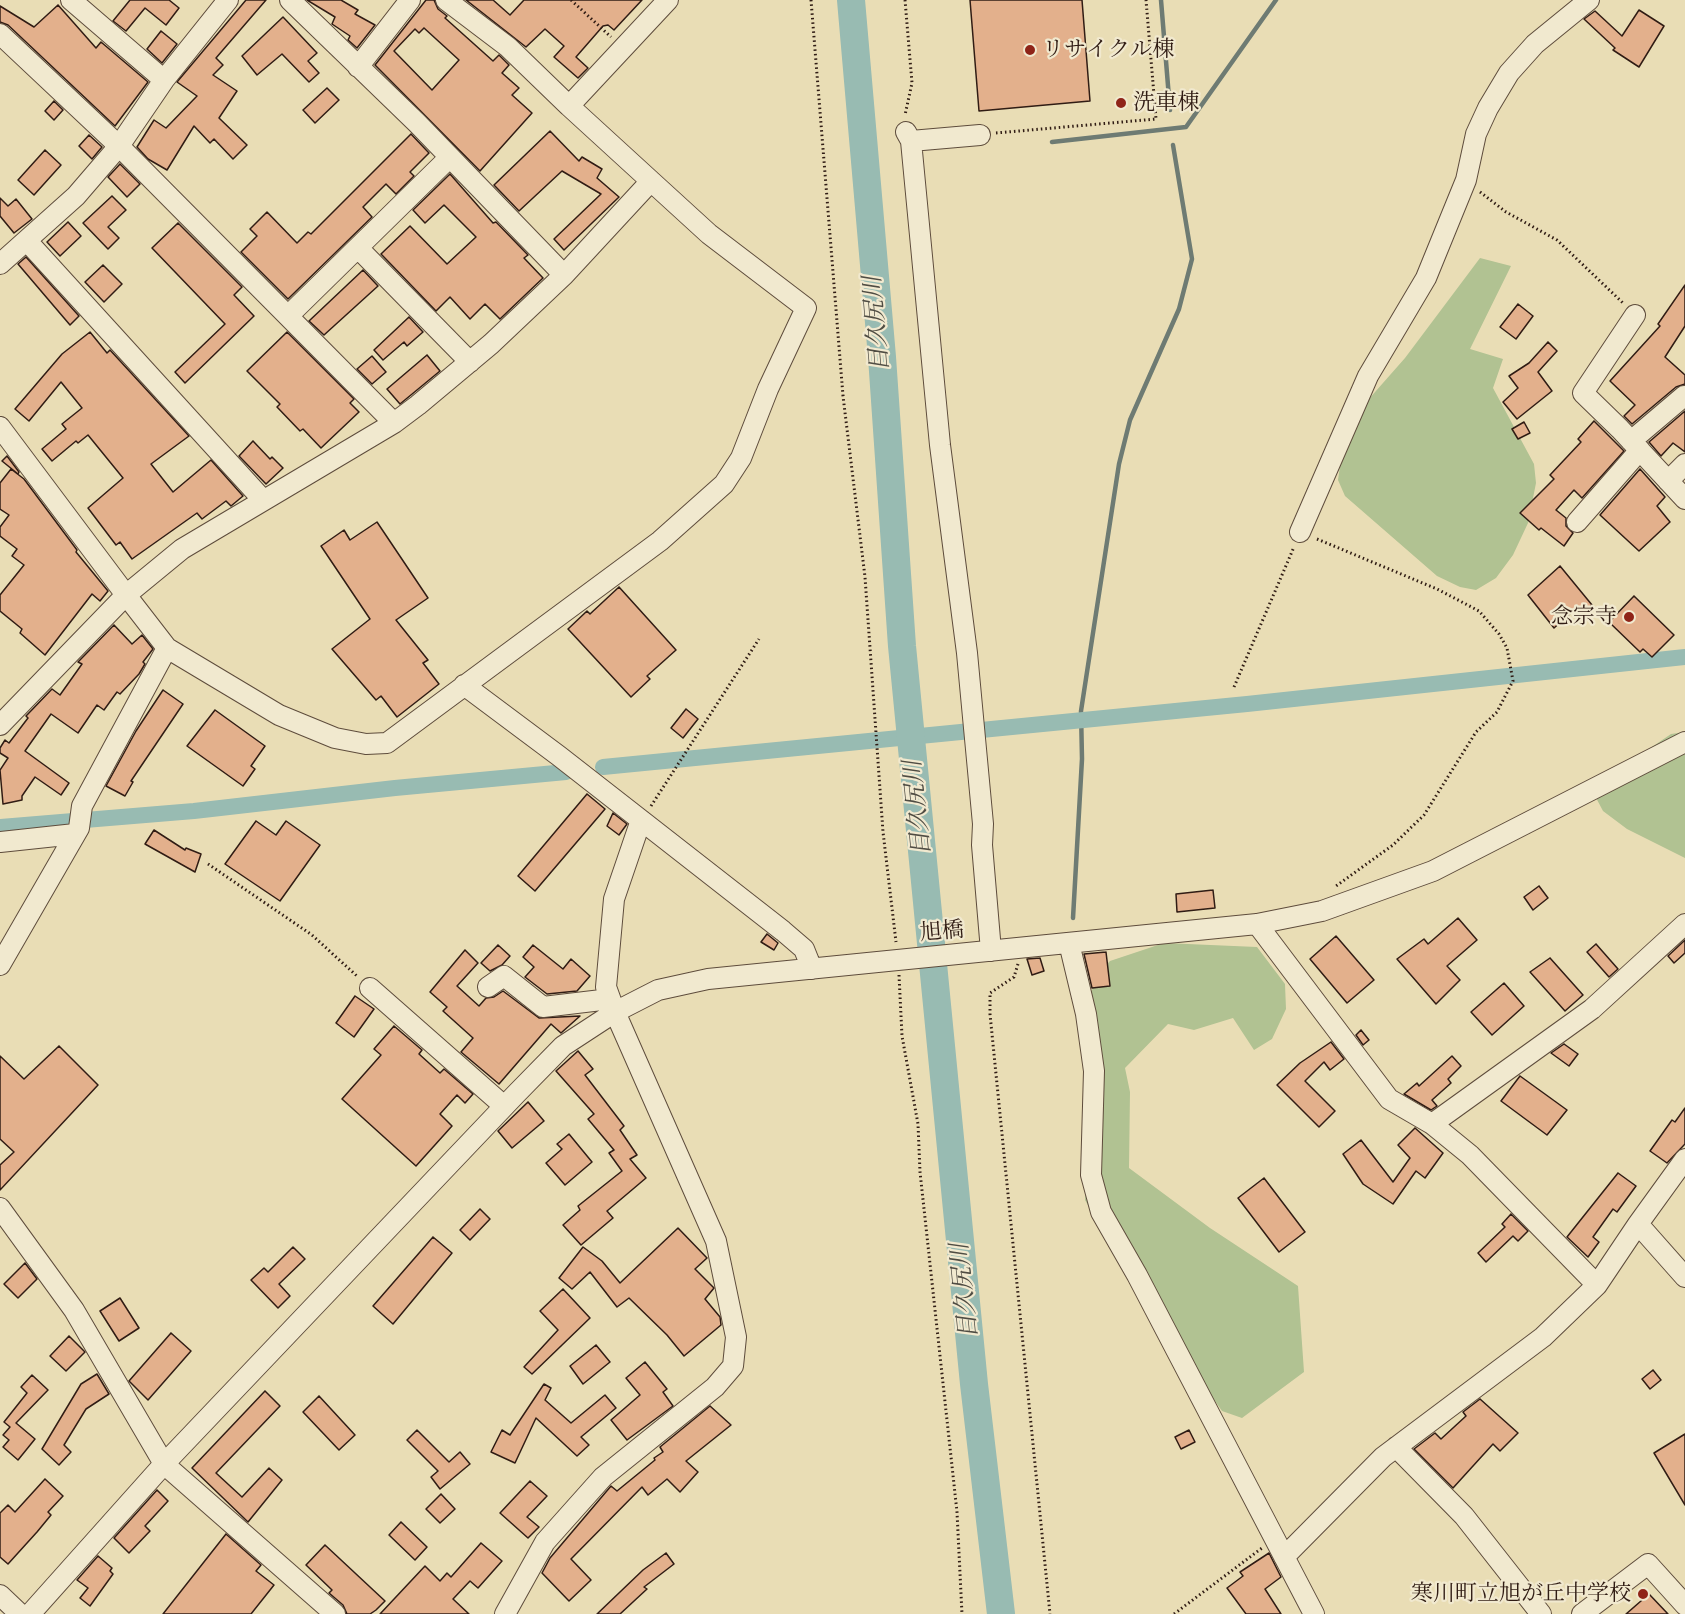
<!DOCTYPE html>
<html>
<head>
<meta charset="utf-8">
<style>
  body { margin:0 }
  canvas { display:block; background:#e9ddb5 }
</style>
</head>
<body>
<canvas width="1685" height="1614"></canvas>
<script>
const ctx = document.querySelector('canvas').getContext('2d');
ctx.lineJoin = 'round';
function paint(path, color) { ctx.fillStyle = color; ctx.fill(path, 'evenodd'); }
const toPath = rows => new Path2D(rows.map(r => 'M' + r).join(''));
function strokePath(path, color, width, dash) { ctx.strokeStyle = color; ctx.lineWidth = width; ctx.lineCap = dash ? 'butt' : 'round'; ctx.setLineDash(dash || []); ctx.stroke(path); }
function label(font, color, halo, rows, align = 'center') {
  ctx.font = font + ' "EB Garamond","Noto Serif JP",serif'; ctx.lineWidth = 4.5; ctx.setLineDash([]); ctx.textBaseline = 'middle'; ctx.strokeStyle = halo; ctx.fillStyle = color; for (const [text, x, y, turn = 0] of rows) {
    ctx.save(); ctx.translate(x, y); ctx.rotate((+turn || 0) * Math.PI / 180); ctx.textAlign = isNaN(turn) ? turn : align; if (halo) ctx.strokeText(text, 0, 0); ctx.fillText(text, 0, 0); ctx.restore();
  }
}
const green = toPath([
  [1480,258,1511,266,1470,349,1503,359,1493,388,1534,464,1536,483,1528,523,1513,555,1496,578,1476,590,1460,587,1437,576,1345,496,1338,480,1341,459,1368,400,1405,358],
  [1685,732,1685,858,1627,829,1603,811,1594,794,1621,768,1671,734],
  [1164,943,1257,947,1285,984,1286,1009,1272,1039,1254,1050,1233,1018,1194,1030,1168,1024,1125,1068,1130,1092,1129,1168,1210,1228,1298,1286,1304,1372,1242,1418,1222,1411,1136,1289,1085,1200,1092,1101,1088,999,1101,970,1110,961]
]);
const stream = toPath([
  [1161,0,1170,110],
  [1052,142,1186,127,1276,0],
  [1073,918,1082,759,1081,711,1119,464,1130,420,1179,309,1192,259,1173,145]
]);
const canal = toPath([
  [603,767,1247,704,1685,657],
  [0,827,194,811,395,788,566,772]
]);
const river = toPath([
  [851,0,882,357,902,646,974,1384,1001,1614]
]);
const building = toPath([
  [130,0,169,0,179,8,166,25,145,8,126,31,113,21,130,0],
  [246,0,266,0,216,58,223,65,213,75,237,91,219,118,247,145,233,159,214,139,210,143,194,126,167,170,148,159,137,147,154,120,166,128,197,96,177,82,246,0],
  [307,0,341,0,358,10,355,14,375,25,357,48,348,40,350,36,332,24,335,17,307,0],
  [426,0,434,0,438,9,447,16,445,18,493,61,499,55,509,65,502,73,519,88,512,95,532,113,480,171,375,65,426,0],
  [424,28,459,60,432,90,394,51,415,29,419,33,424,28],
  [466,0,493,0,510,15,524,0,642,0,614,30,608,25,603,26,576,57,588,68,578,78,554,57,564,46,545,29,526,47,466,0],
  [970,0,1082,0,1090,101,979,111,970,0],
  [58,5,96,48,101,42,148,82,115,126,8,25,0,22,0,6,34,27,58,5],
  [1639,10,1664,26,1639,67,1613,50,1615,48,1584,19,1595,11,1622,36,1639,10],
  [283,17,317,53,308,61,319,73,309,82,282,54,257,75,242,56,283,17],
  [161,31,177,44,162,63,147,49,161,31],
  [327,88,339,100,315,123,303,110,327,88],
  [54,101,63,110,54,120,45,111,54,101],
  [550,131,579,161,582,157,602,169,597,178,619,197,564,250,554,239,601,194,562,171,519,211,494,185,550,131],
  [411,134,429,153,410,172,414,176,396,194,386,184,363,207,372,217,288,299,241,252,257,236,250,229,267,212,297,243,308,232,311,234,411,134],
  [89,135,102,147,92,159,79,146,89,135],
  [45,150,61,165,34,195,18,180,45,150],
  [120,164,140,184,127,197,108,177,120,164],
  [450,174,493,223,496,222,528,255,524,258,543,278,500,319,485,304,470,319,450,297,436,311,381,254,410,226,447,264,476,237,444,205,425,223,413,210,450,174],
  [112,196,126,210,108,227,119,238,108,249,83,223,112,196],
  [0,198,8,206,16,199,32,219,14,233,0,216,0,198],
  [68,222,81,236,60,256,47,242,68,222],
  [178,223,242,287,234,295,254,316,185,383,175,372,225,324,152,248,178,223],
  [26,257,79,316,70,325,18,264,26,257],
  [103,265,122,284,104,302,85,282,103,265],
  [363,270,378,286,324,335,309,321,363,270],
  [1685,285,1685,326,1665,357,1685,375,1685,384,1676,387,1632,424,1624,416,1635,405,1610,381,1660,326,1658,324,1685,285],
  [1518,304,1533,316,1516,339,1500,327,1518,304],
  [409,317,423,332,407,346,404,342,383,360,374,350,409,317],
  [90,332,107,353,110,350,189,436,151,464,173,492,211,460,243,496,231,506,226,501,202,519,197,513,132,559,120,542,116,545,88,508,123,478,88,435,78,443,76,441,52,461,42,449,66,429,62,424,82,408,61,382,29,421,15,409,62,354,90,332],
  [287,332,354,399,350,403,359,412,321,448,303,429,300,431,277,407,280,404,247,371,287,332],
  [1548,342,1557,351,1538,372,1552,391,1517,419,1503,402,1518,388,1509,376,1529,363,1548,342],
  [427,355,440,371,400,404,387,389,427,355],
  [372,356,386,372,372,384,357,369,372,356],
  [1685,411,1685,452,1673,443,1661,456,1649,442,1685,411],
  [1594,421,1624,451,1582,498,1574,490,1556,510,1566,518,1566,526,1573,533,1564,546,1541,528,1539,530,1520,513,1554,479,1550,475,1581,442,1578,439,1594,421],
  [1524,422,1530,433,1518,439,1512,429,1524,422],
  [253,441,270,459,272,457,283,468,266,484,239,456,253,441],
  [7,456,19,472,18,474,2,461,7,456],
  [11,469,24,479,77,550,76,552,108,591,100,601,92,594,45,655,20,633,22,629,0,611,0,595,24,565,12,556,17,549,0,536,0,527,9,515,0,509,0,483,11,469],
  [1640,469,1665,497,1657,506,1670,522,1639,551,1600,515,1640,469],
  [377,522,428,598,396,620,428,660,423,663,439,684,397,717,381,696,376,700,332,649,370,619,321,546,344,530,350,540,377,522],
  [1560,566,1592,605,1578,617,1573,611,1554,628,1528,595,1560,566],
  [619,587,676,650,647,676,650,679,631,697,568,629,587,611,590,614,619,587],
  [1634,596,1674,635,1652,657,1643,649,1640,652,1609,622,1634,596],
  [114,625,132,644,142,635,153,649,143,662,145,664,139,674,120,694,117,692,104,710,97,705,78,733,51,714,25,751,69,783,61,795,35,777,22,796,22,800,3,804,0,770,8,758,0,753,0,748,5,740,9,743,28,718,26,716,52,689,60,695,82,664,78,662,114,625],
  [163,690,183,704,131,781,133,782,125,796,106,786,136,731,163,690],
  [686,709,698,719,683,738,671,728,686,709],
  [215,710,265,746,251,766,255,769,243,786,187,746,215,710],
  [587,794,605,809,535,891,518,876,587,794],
  [613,813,627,824,619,835,607,826,613,813],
  [256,821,276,835,286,821,320,845,280,901,225,864,256,821],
  [154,830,185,850,186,848,201,854,195,872,145,844,154,830],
  [1539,886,1548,898,1533,910,1524,897,1539,886],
  [1213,890,1215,908,1177,912,1176,894,1213,890],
  [1458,918,1477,940,1447,966,1460,980,1436,1004,1397,959,1424,939,1428,944,1458,918],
  [767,934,778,943,774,950,761,942,767,934],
  [1336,936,1374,980,1347,1003,1310,959,1336,936],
  [1685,940,1685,953,1674,963,1668,956,1685,940],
  [1596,944,1618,969,1609,977,1587,952,1596,944],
  [498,945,510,956,502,965,490,971,481,963,498,945],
  [533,945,563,969,571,959,590,976,577,991,547,994,525,977,534,967,523,957,533,945],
  [465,950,478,963,457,986,479,1006,486,998,494,997,503,991,539,1018,580,1016,561,1033,551,1024,499,1084,461,1052,473,1038,443,1011,447,1007,430,992,465,950],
  [1106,952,1110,986,1092,988,1084,954,1106,952],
  [1040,958,1044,971,1032,975,1027,959,1040,958],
  [1550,958,1583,995,1565,1011,1530,972,1550,958],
  [1504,983,1524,1006,1492,1035,1471,1012,1504,983],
  [355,996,374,1009,354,1037,336,1023,355,996],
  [394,1026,422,1050,419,1054,440,1073,444,1069,473,1094,465,1103,457,1095,440,1114,452,1126,416,1166,342,1099,381,1055,374,1049,394,1026],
  [1361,1030,1369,1040,1363,1045,1356,1035,1361,1030],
  [1331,1042,1344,1059,1330,1070,1324,1062,1305,1081,1335,1111,1319,1127,1277,1085,1300,1063,1331,1042],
  [1564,1044,1578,1054,1569,1066,1551,1053,1564,1044],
  [59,1046,98,1085,0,1190,0,1165,14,1152,0,1139,0,1056,24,1079,59,1046],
  [578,1051,593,1069,585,1075,624,1126,620,1130,637,1155,630,1159,646,1178,607,1211,613,1218,581,1245,563,1225,580,1210,578,1206,622,1171,609,1153,614,1150,588,1119,594,1114,556,1071,578,1051],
  [1452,1056,1461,1066,1448,1079,1451,1083,1432,1100,1437,1106,1431,1110,1404,1094,1417,1083,1419,1086,1452,1056],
  [1520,1076,1567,1110,1547,1135,1501,1101,1520,1076],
  [528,1102,544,1121,512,1148,498,1131,528,1102],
  [1685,1108,1685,1144,1667,1163,1650,1151,1672,1120,1675,1122,1685,1108],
  [1415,1128,1443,1153,1425,1178,1416,1171,1393,1204,1363,1184,1343,1154,1361,1140,1393,1182,1410,1158,1398,1145,1415,1128],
  [569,1134,592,1162,565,1185,546,1163,562,1149,557,1144,569,1134],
  [1618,1173,1636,1186,1617,1212,1613,1209,1593,1237,1599,1242,1588,1257,1567,1237,1618,1173],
  [1264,1178,1305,1232,1279,1252,1238,1198,1264,1178],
  [480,1209,490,1219,470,1240,460,1230,480,1209],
  [1511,1214,1528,1231,1518,1241,1513,1236,1486,1262,1478,1253,1505,1227,1502,1224,1511,1214],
  [678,1228,707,1258,695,1269,714,1288,705,1299,720,1317,721,1325,684,1356,667,1335,629,1298,617,1307,590,1272,572,1289,559,1278,583,1247,602,1261,620,1283,678,1228],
  [433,1237,452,1253,393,1324,373,1306,433,1237],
  [293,1247,305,1259,279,1284,290,1296,278,1308,251,1280,264,1268,268,1272,293,1247],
  [25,1263,37,1279,18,1298,4,1284,25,1263],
  [563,1289,590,1318,532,1374,524,1367,558,1330,540,1311,563,1289],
  [120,1298,139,1328,119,1341,100,1311,120,1298],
  [171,1333,191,1351,148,1400,129,1381,171,1333],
  [69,1336,85,1352,66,1371,50,1356,69,1336],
  [596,1345,610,1362,583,1384,570,1366,596,1345],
  [645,1362,667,1389,663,1392,673,1406,627,1440,611,1420,640,1395,626,1378,645,1362],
  [1653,1370,1661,1380,1650,1389,1642,1379,1653,1370],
  [97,1374,109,1394,86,1409,64,1445,71,1452,59,1465,42,1449,81,1384,97,1374],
  [32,1375,48,1390,16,1423,35,1439,18,1460,3,1447,9,1440,3,1435,10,1427,4,1422,27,1393,21,1387,32,1375],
  [544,1384,551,1388,545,1400,571,1423,605,1395,616,1408,581,1437,589,1445,577,1456,536,1418,515,1463,491,1452,502,1430,510,1435,544,1384],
  [265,1391,280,1406,216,1473,242,1497,269,1468,282,1480,248,1522,192,1468,265,1391],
  [319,1396,355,1435,339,1450,303,1412,319,1396],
  [1480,1399,1518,1433,1500,1451,1493,1444,1453,1488,1414,1449,1435,1433,1441,1439,1466,1416,1463,1412,1480,1399],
  [710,1406,731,1425,686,1461,698,1472,680,1492,667,1479,648,1495,642,1487,571,1559,591,1580,569,1601,542,1573,550,1558,611,1486,617,1491,655,1460,654,1458,663,1452,660,1447,710,1406],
  [417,1430,449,1462,460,1452,470,1464,440,1489,431,1477,438,1471,407,1440,417,1430],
  [1189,1430,1195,1442,1181,1449,1175,1437,1189,1430],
  [1685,1434,1685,1505,1654,1453,1685,1434],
  [45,1479,63,1496,48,1512,51,1515,37,1532,8,1564,0,1557,0,1513,8,1505,15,1512,45,1479],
  [530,1481,547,1496,527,1517,539,1527,528,1538,500,1513,530,1481],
  [157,1490,168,1501,145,1526,150,1531,129,1553,114,1538,157,1490],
  [441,1494,455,1509,440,1523,426,1509,441,1494],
  [401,1522,427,1547,415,1560,389,1535,401,1522],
  [226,1534,261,1565,256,1571,274,1585,251,1614,163,1614,226,1534],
  [481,1543,502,1561,478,1588,470,1581,453,1599,469,1614,380,1614,425,1566,440,1581,447,1573,451,1577,481,1543],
  [325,1545,385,1601,376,1610,370,1614,347,1614,343,1605,329,1593,332,1590,306,1565,325,1545],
  [666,1553,674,1564,644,1587,647,1589,620,1614,597,1614,643,1570,666,1553],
  [1269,1553,1281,1577,1265,1589,1281,1614,1246,1614,1227,1588,1243,1576,1240,1572,1269,1553],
  [98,1556,112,1568,110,1571,113,1574,90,1606,80,1598,88,1588,77,1580,98,1556],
  [1649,1594,1668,1614,1626,1614,1649,1594]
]);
const path = toPath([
  [571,0,611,37],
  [811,0,843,396,865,577,883,832,896,942],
  [905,0,912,83,905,115],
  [996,133,1156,119,1146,0],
  [1480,192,1506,212,1557,240,1623,303],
  [1317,539,1437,589,1479,611,1499,634,1507,648,1513,681,1497,712,1476,732,1424,815,1393,845,1336,886],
  [1234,687,1294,547],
  [651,806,759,639],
  [208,864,312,935,358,977],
  [1018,964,1014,977,990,993,990,1014,1050,1614],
  [899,975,902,1036,918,1124,920,1172,957,1512,962,1614],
  [1174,1614,1262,1548]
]);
const minor = toPath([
  [71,0,164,80],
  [290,0,417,123,564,275],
  [446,0,508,47,569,106],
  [0,34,119,146,394,423],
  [358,67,410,0],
  [906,132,911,141,940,445,967,653,983,824,982,845,991,951],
  [911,141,980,135],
  [27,241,263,500],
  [358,248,470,362],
  [0,264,76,196,119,146,164,80,228,0],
  [1635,315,1583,393,1620,429,1685,499],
  [288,316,450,157],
  [0,427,126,595,182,549,394,423,418,405,491,344,564,275,651,181,569,106,668,0],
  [1631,441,1684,396],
  [1668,481,1685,464],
  [1577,522,1640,450],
  [1300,532,1368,376,1426,278,1466,180,1476,134,1488,108,1509,73,1535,44,1589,0],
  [464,685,559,756,783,931,804,949,812,969],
  [0,725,126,595,167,648,279,715,335,738,366,744,387,743,660,541,724,484,741,458,768,389,806,308,709,234,651,181],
  [0,842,75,834],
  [1257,924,1389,1099,1432,1124,1470,1155,1597,1285],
  [1069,943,1086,1014,1094,1071,1091,1175,1101,1212,1137,1275,1314,1614],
  [0,965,79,828,82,806,167,648],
  [488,987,504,976,543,1007,610,999],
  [370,988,504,1106],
  [1432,1124,1592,1009,1685,924],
  [1685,1159,1638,1224,1685,1277],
  [0,1208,74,1310,164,1464,335,1614],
  [1396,1447,1464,1516,1541,1614],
  [1284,1557,1383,1457,1543,1337,1597,1285,1638,1224],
  [0,1595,20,1614],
  [30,1614,164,1464,516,1094,563,1046,615,1012,658,990,708,979,1257,924,1322,911,1433,871,1685,742],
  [505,1614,545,1542,603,1477,715,1387,733,1366,736,1337,716,1241,615,1012,606,987,614,899,641,820],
  [1582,1614,1648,1564,1685,1605]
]);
const markers = [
  [1030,50,6,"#8f2418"],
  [1121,103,6,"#8f2418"],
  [1629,617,6,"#8f2418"],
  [1643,1594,6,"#8f2418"]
];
const poiNames = [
  ["リサイクル棟",1042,50],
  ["洗車棟",1133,103],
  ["念宗寺",1617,617,"right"],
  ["寒川町立旭が丘中学校",1631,1594,"right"]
];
const streetNames = [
  ["旭橋",942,932,-5]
];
const waterNames = [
  ["目久尻川",877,324,-95],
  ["目久尻川",918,808,-96],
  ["目久尻川",965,1291,-96]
];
paint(green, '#b1c292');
strokePath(stream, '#6e7b73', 4.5);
strokePath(canal, '#98bbb2', 16);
strokePath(river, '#98bbb2', 28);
paint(building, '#e3b08c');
strokePath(building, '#301c14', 1.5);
strokePath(minor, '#5e4c3c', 22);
strokePath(path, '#301c14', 3, [1.5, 3]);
strokePath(minor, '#f1e9cf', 20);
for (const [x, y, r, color] of markers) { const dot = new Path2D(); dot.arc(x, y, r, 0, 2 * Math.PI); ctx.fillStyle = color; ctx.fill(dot); strokePath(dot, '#f1e9cf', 2); }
label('22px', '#301c14', '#f1e9cf', poiNames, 'left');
label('22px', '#301c14', '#f1e9cf', streetNames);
label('italic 24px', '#4f4c43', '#f1e9cf', waterNames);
</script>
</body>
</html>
